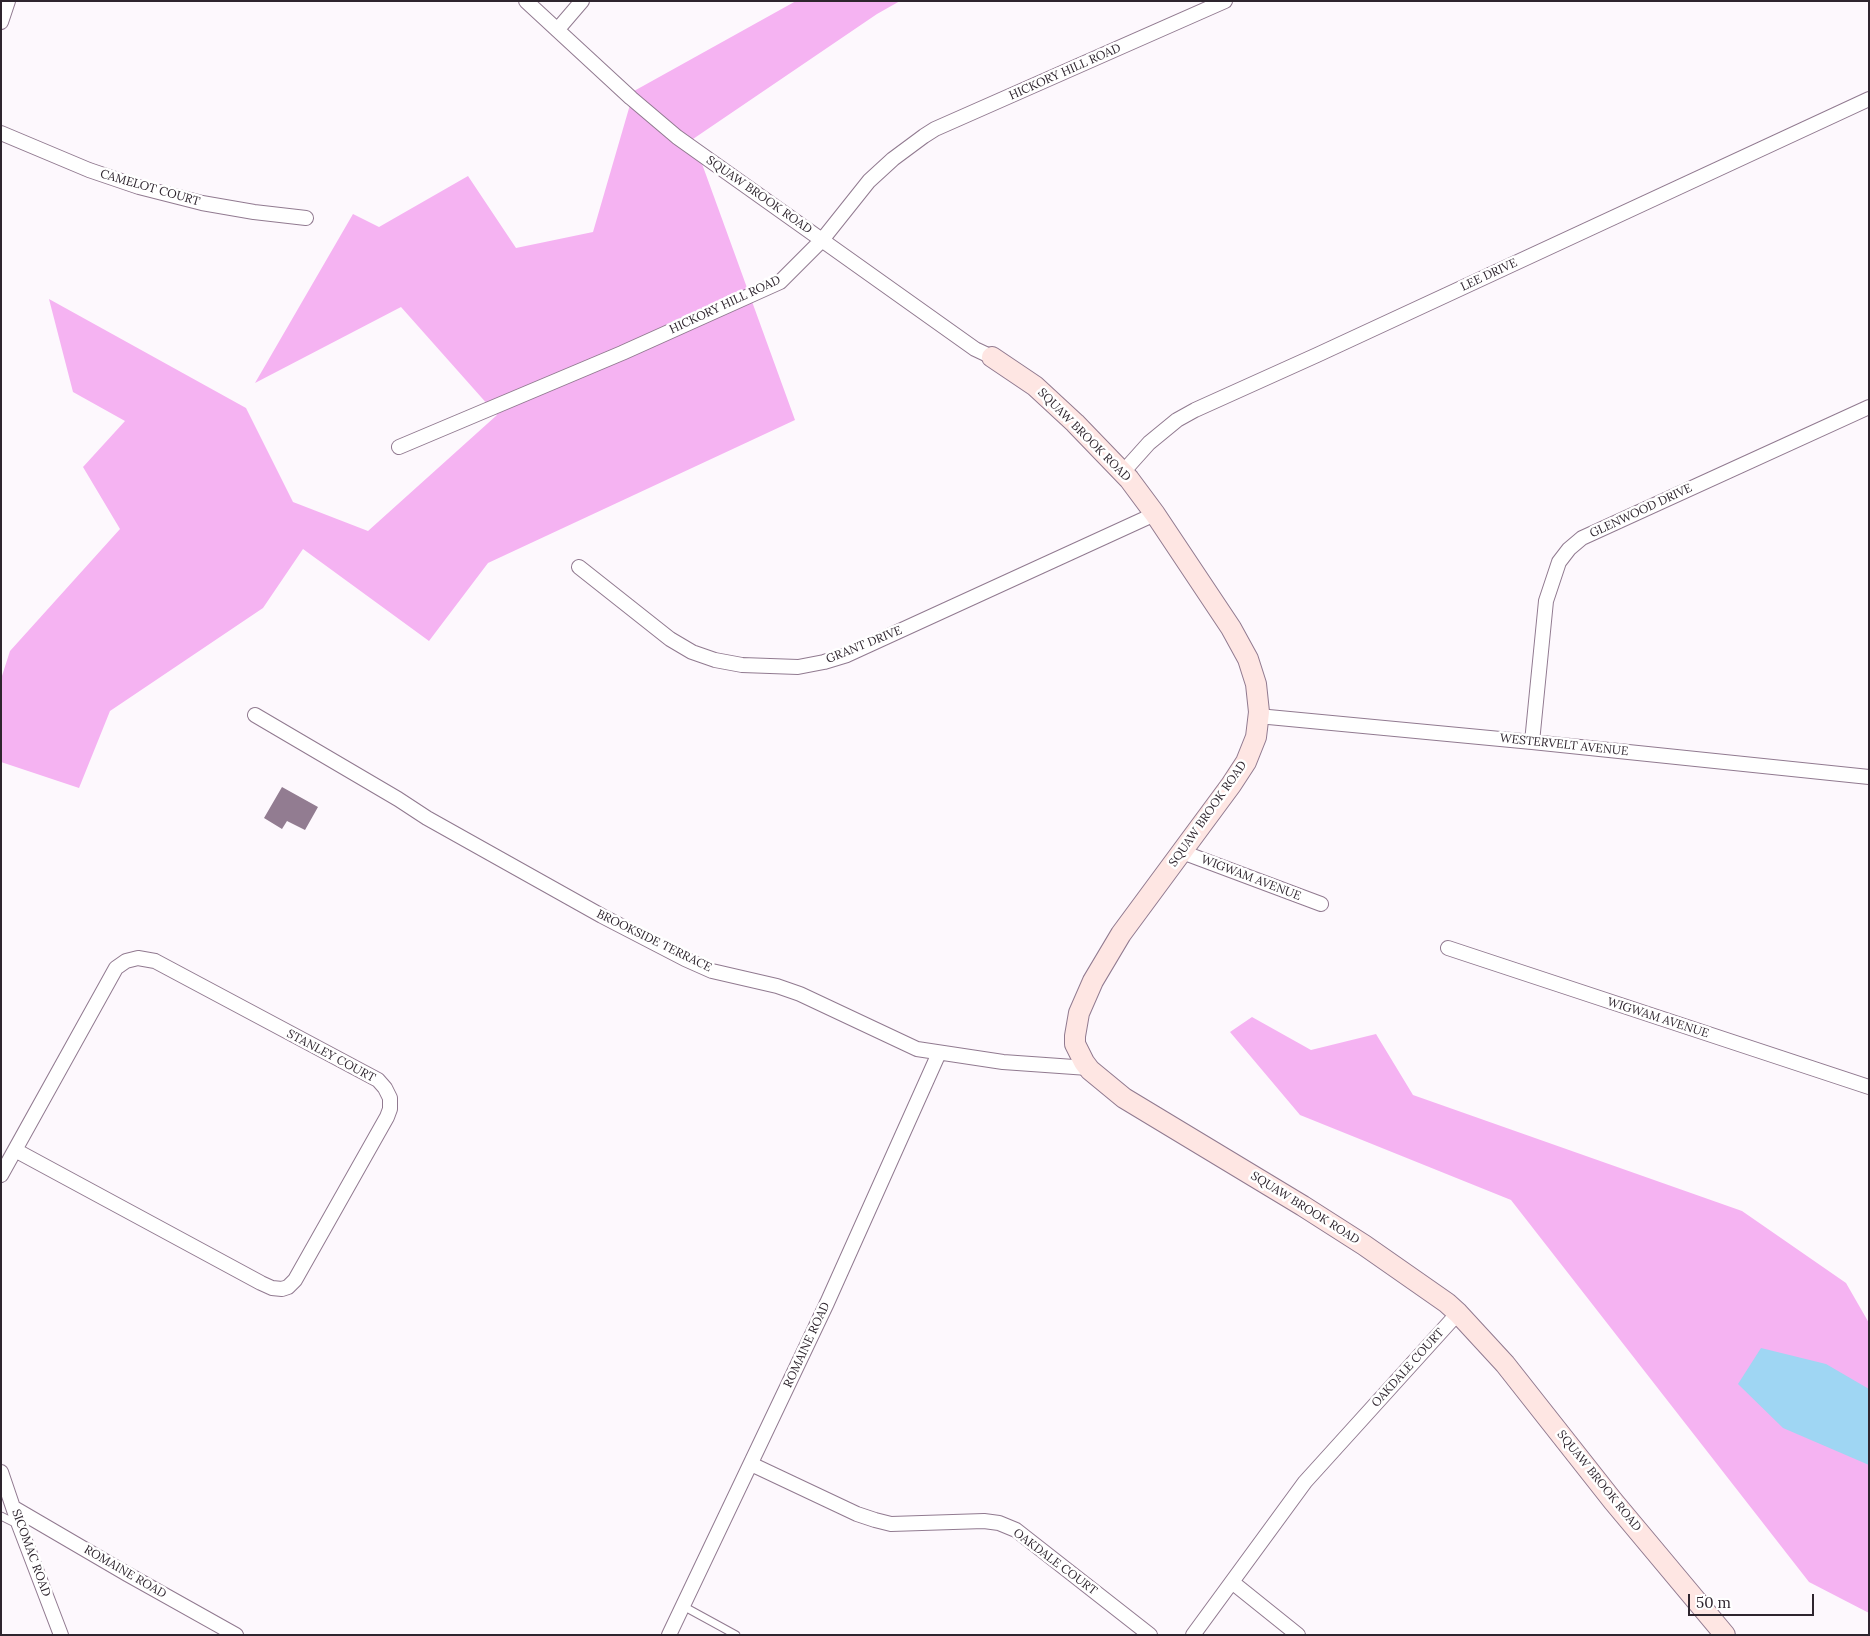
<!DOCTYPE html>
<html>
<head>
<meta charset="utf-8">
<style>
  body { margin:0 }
  #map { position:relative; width:1870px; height:1636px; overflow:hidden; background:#fdf8fd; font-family:Lora,serif }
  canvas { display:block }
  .frame { position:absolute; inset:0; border:2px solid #2e252e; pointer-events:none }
  .scale { position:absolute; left:1688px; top:1594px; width:126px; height:22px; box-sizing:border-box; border:2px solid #2e252e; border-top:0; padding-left:6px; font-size:15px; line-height:18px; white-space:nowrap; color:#2e252e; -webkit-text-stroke:4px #fff; paint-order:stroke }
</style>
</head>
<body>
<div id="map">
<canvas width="1870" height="1636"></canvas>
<div class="frame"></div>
<div class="scale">50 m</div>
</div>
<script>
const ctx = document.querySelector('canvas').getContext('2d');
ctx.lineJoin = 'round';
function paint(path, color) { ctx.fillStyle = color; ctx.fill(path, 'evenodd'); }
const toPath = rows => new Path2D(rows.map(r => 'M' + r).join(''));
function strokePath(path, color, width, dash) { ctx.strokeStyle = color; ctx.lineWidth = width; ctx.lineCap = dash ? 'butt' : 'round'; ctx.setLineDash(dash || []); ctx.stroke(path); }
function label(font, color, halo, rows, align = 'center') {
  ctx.font = font + ' Lora,serif'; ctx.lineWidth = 5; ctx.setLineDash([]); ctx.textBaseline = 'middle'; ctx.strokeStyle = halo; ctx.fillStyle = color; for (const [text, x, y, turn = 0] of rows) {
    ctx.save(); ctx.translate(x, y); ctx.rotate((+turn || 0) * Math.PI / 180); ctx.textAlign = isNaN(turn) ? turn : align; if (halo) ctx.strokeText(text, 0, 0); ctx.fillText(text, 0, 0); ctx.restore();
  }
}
const green = toPath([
  [796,1,900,1,877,14,693,139,795,420,488,563,429,641,303,549,263,608,110,711,79,788,1,762,1,679,10,651,120,529,83,467,125,421,73,392,49,299,246,408,293,502,368,531,497,415,401,307,255,383,353,214,379,227,468,176,516,248,593,232,634,91],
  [1252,1017,1311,1050,1376,1034,1413,1095,1742,1211,1846,1283,1869,1323,1869,1613,1809,1582,1511,1200,1300,1115,1230,1032]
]);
const water = toPath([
  [1761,1348,1826,1364,1869,1389,1869,1465,1783,1428,1738,1384]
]);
const building = toPath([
  [282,787,318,807,305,830,287,821,282,829,264,818]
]);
const lane = toPath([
  [1,1516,19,1525],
  [683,1606,736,1635]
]);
const street = toPath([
  [526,1,631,98,677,137,975,349,992,357],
  [1,22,8,1],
  [558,29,582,1],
  [1,133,89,170,139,187,202,203,254,212,306,218],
  [399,447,622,353,780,282,822,240,869,181,893,159,924,136,935,129,1225,1],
  [1123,472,1149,443,1177,420,1195,410,1317,355,1869,99],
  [579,567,670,639,692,652,715,660,742,665,798,667,824,662,847,655,1155,514],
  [255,715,398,799,427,818,602,916,685,959,712,971,777,986,800,994,917,1049,1003,1062,1088,1068],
  [1258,716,1532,742,1869,777],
  [1532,742,1546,601,1559,562,1569,549,1582,538,1869,407],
  [1182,852,1321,904],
  [1448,948,1869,1087],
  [1,1175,116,968,126,961,138,958,155,961,378,1080,385,1088,390,1098,390,1109,387,1117,295,1280,288,1287,282,1289,272,1288,261,1283,15,1150],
  [751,1464,857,1514,875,1520,891,1524,984,1521,999,1523,1016,1530,1150,1635],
  [1,1472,19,1525,61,1635],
  [14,1508,127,1574,236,1635],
  [1232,1582,1298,1635],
  [669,1635,827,1303,939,1053],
  [1193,1635,1305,1482,1458,1313]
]);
const secondary = toPath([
  [992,357,1035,386,1075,423,1129,479,1155,514,1231,628,1248,659,1256,684,1259,712,1256,737,1246,762,1231,785,1121,934,1093,981,1079,1013,1075,1036,1075,1044,1084,1062,1090,1070,1124,1098,1303,1206,1364,1245,1447,1303,1458,1313,1505,1364,1613,1501,1725,1635]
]);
const streetNames = [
  ["HICKORY HILL ROAD",1065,72,-24],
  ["CAMELOT COURT",150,188,16],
  ["SQUAW BROOK ROAD",759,195,35],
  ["LEE DRIVE",1489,275,-25],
  ["HICKORY HILL ROAD",725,305,-25],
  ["SQUAW BROOK ROAD",1084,435,45],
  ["GLENWOOD DRIVE",1641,511,-25],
  ["GRANT DRIVE",864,645,-22],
  ["WESTERVELT AVENUE",1564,745,6],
  ["SQUAW BROOK ROAD",1208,814,-55],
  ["WIGWAM AVENUE",1251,878,21],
  ["BROOKSIDE TERRACE",654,941,26],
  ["WIGWAM AVENUE",1658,1018,18],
  ["STANLEY COURT",331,1056,28],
  ["SQUAW BROOK ROAD",1305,1208,32],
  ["ROMAINE ROAD",807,1345,-65],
  ["OAKDALE COURT",1408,1368,-48],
  ["SQUAW BROOK ROAD",1599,1481,51],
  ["SICOMAC ROAD",31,1553,70],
  ["OAKDALE COURT",1055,1562,37],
  ["ROMAINE ROAD",125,1572,30]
];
paint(green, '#f5b3f2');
paint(water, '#9fd6f3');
paint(building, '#927c91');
strokePath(lane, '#917a90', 9);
strokePath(street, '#917a90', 16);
strokePath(secondary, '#917a90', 22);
strokePath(lane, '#fff', 7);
strokePath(street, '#fff', 14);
strokePath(secondary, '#fee6e3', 20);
label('12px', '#2e252e', '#fff', streetNames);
</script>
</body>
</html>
